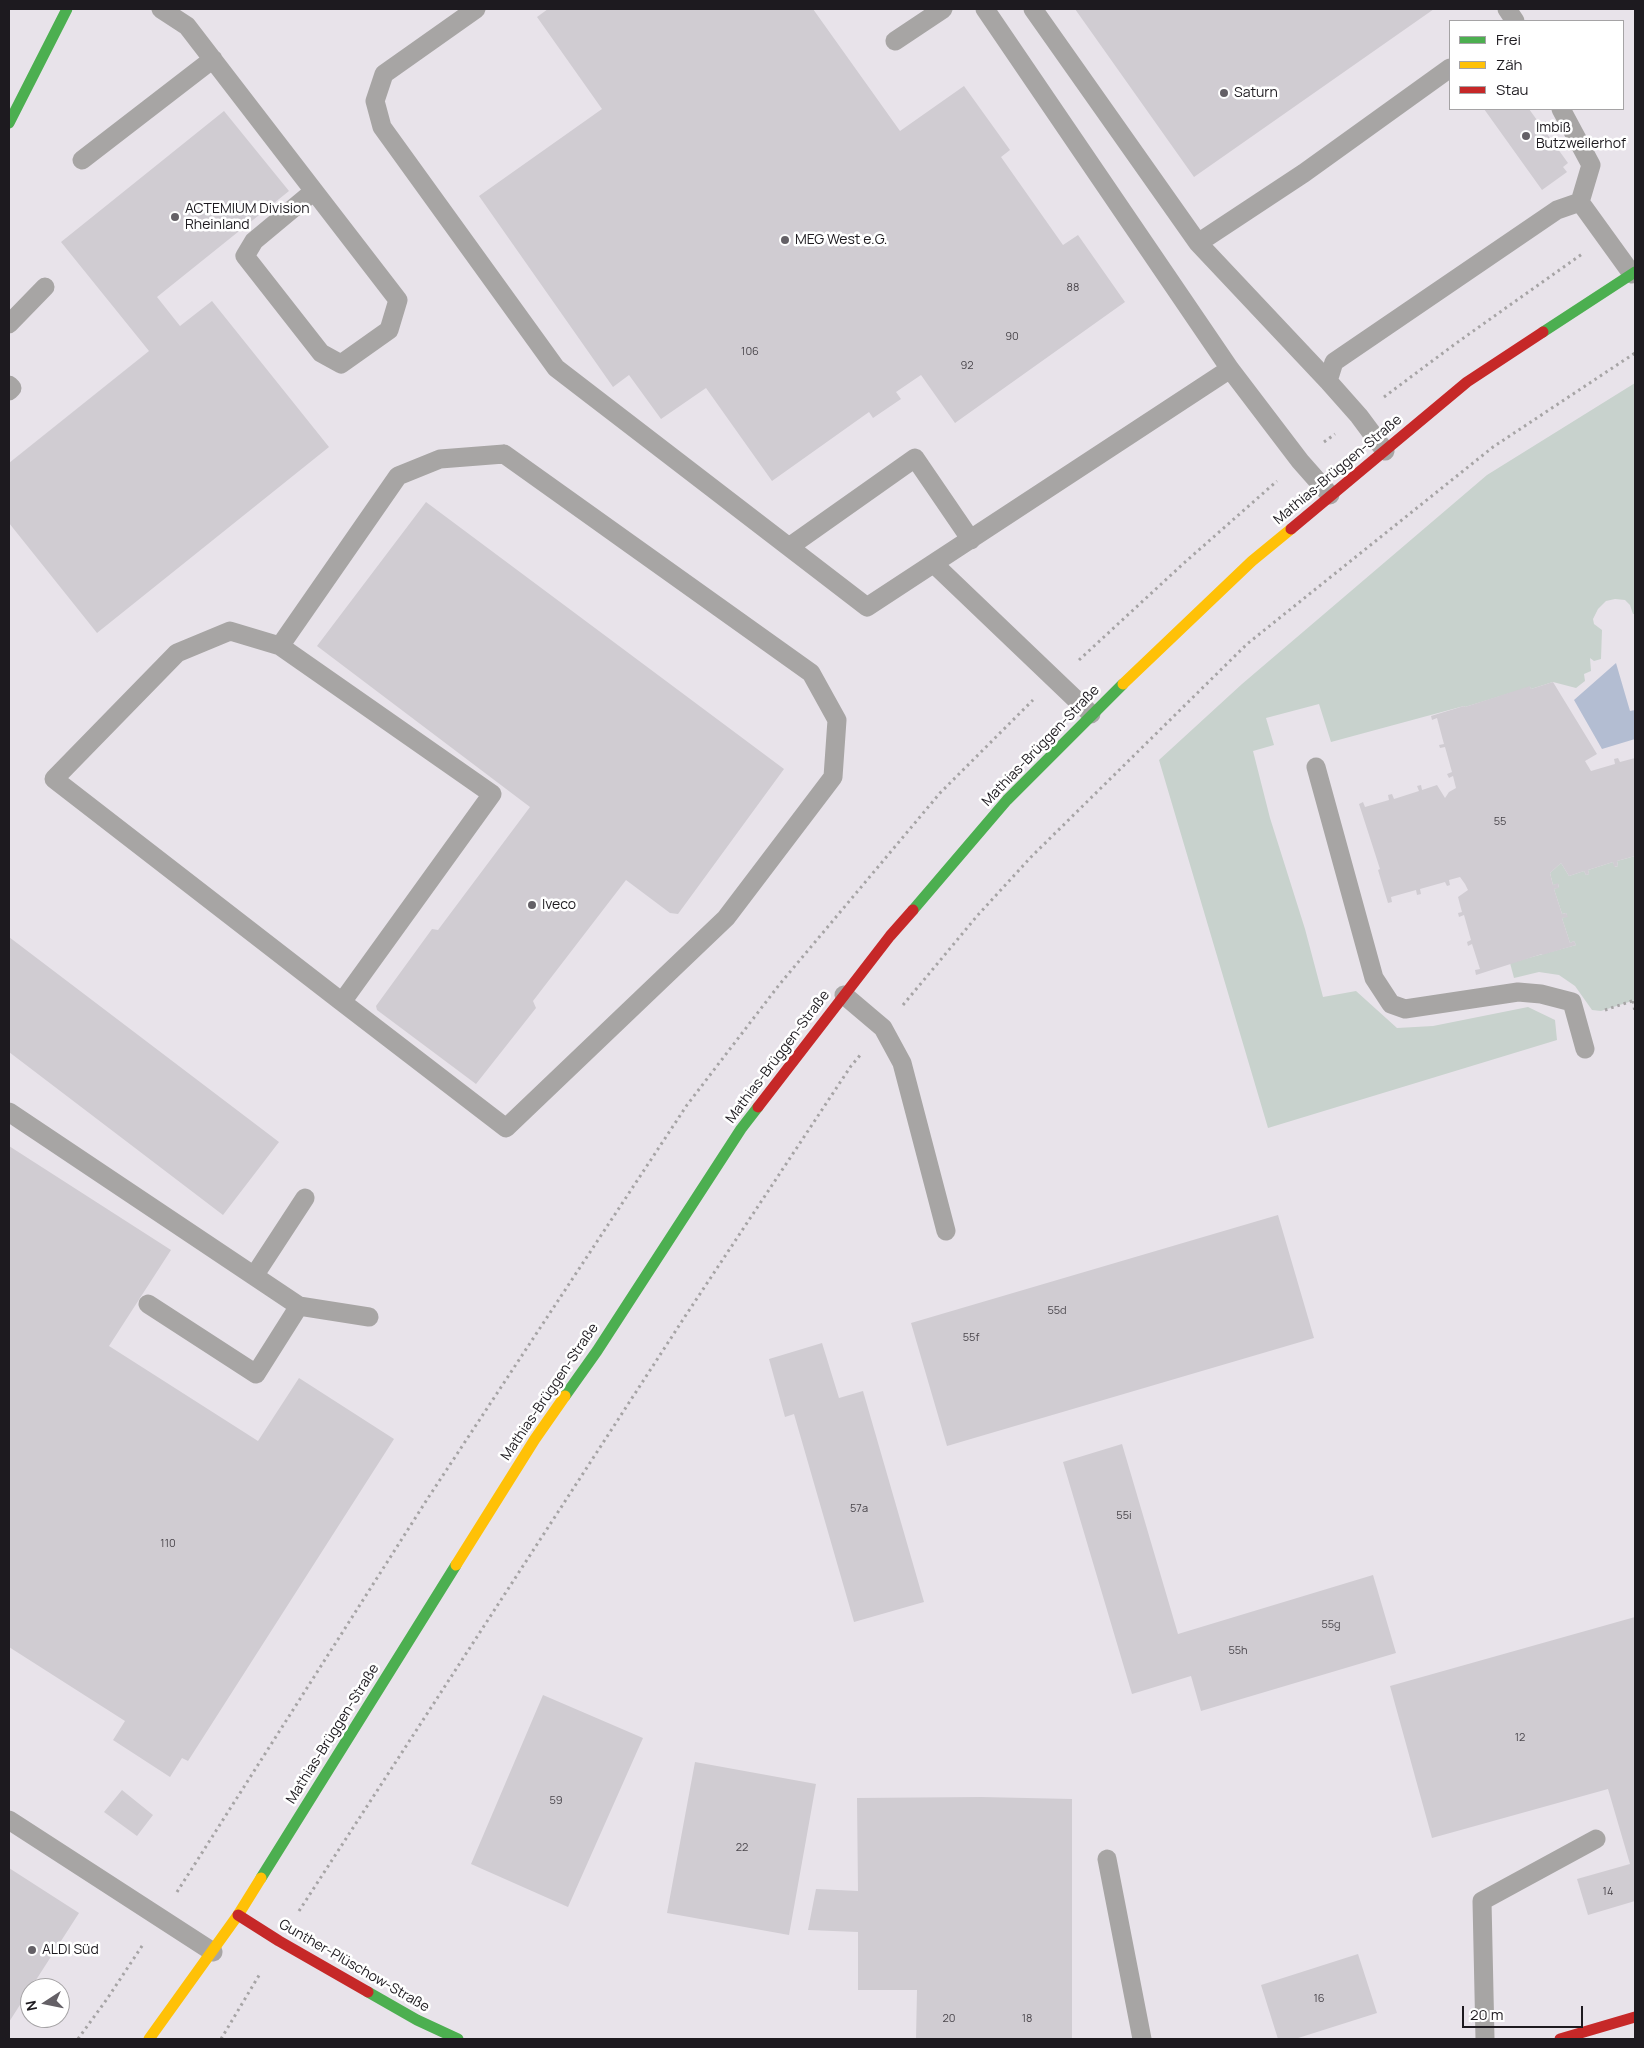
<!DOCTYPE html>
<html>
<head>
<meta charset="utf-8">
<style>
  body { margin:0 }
  #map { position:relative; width:1644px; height:2048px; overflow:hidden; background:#e8e3ea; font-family:Manrope,sans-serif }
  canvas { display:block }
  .frame { position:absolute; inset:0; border:10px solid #1d1a1f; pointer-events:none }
  .legend { position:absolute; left:1449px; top:20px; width:175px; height:90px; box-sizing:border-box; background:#fff; border:1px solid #a5a3a5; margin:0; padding:6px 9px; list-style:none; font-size:15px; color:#1d1a1f }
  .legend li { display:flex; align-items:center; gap:10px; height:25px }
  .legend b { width:25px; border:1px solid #a5a3a5 }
  .north { position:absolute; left:20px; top:1978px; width:50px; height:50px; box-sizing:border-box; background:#fff; border:1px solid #a5a3a5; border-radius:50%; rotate:259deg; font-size:14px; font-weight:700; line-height:20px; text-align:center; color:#1d1a1f }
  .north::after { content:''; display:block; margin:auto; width:18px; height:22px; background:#646066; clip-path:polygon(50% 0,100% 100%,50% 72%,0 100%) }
  .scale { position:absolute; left:1462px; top:2006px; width:121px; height:22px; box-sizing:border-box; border:2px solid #1d1a1f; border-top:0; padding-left:6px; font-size:15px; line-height:18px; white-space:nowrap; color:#1d1a1f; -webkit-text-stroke:4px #fff; paint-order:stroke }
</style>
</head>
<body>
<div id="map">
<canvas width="1644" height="2048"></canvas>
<div class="frame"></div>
<ul class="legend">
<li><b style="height:6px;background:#4caf50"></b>Frei</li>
<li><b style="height:6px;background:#ffc107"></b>Zäh</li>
<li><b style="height:6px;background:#c62828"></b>Stau</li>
</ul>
<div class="north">N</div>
<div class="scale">20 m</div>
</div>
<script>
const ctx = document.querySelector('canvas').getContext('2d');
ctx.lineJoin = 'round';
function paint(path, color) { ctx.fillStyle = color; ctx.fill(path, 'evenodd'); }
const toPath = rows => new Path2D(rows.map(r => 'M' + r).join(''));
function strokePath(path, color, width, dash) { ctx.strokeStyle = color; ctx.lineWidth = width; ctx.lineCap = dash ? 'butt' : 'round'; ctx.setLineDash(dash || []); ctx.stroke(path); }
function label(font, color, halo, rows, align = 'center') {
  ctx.font = font + ' Manrope,sans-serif'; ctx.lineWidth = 5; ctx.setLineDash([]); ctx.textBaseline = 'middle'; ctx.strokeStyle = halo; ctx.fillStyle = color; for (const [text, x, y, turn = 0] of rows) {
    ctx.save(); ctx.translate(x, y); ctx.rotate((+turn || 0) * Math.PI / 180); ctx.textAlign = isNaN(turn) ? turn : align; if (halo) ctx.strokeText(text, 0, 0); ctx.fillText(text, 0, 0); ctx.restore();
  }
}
const green = toPath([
  [1635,383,1635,614,1633,614,1630,605,1625,600,1615,599,1606,601,1598,609,1593,619,1594,624,1602,630,1601,659,1594,661,1590,658,1591,671,1584,674,1585,681,1576,688,1553,682,1531,689,1530,687,1465,707,1464,706,1331,742,1319,704,1266,718,1274,745,1253,751,1270,818,1305,929,1323,997,1356,991,1397,1028,1433,1026,1528,1007,1555,1020,1557,1040,1268,1128,1159,760,1242,684,1487,475],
  [1635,856,1635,1000,1601,1011,1592,1010,1575,986,1559,975,1539,972,1514,978,1510,963,1576,945,1574,941,1570,943,1562,918,1567,916,1566,913,1562,914,1554,889,1559,887,1558,884,1553,885,1550,873,1561,863,1569,876,1584,871,1586,875,1589,874,1588,870,1613,862,1615,867,1618,866,1617,861]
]);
const water = toPath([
  [1616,663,1630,711,1635,710,1635,739,1602,749,1574,700]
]);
const building = toPath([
  [548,9,813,9,900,131,964,86,1010,150,1001,157,1063,245,1078,235,1125,302,955,423,921,375,896,392,901,399,873,418,869,412,772,481,706,388,661,419,629,375,613,387,479,196,602,109,537,17],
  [1075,9,1434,9,1194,177],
  [1484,109,1529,109,1568,163,1563,167,1567,172,1542,190],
  [224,111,289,191,157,297,180,326,212,301,329,447,97,633,9,523,9,463,149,351,61,242],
  [426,502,784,769,678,914,670,913,626,880,533,1001,536,1008,476,1084,377,1010,376,1006,432,929,438,930,530,807,317,646],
  [1553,682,1597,754,1585,761,1591,771,1615,764,1614,759,1618,758,1620,762,1635,758,1635,856,1617,861,1618,866,1614,867,1613,862,1588,870,1589,874,1586,875,1584,871,1569,876,1561,863,1550,873,1553,885,1558,883,1559,888,1554,889,1562,914,1566,913,1568,917,1562,918,1570,943,1574,941,1576,945,1542,955,1542,954,1476,975,1475,970,1480,969,1472,944,1468,946,1467,942,1471,940,1464,915,1459,917,1458,913,1462,912,1458,897,1468,890,1465,884,1460,877,1449,880,1450,885,1447,886,1445,882,1420,889,1421,894,1417,895,1416,890,1391,897,1392,902,1388,903,1378,870,1380,869,1359,804,1363,802,1365,807,1389,800,1388,795,1392,794,1394,799,1419,791,1417,786,1421,785,1422,790,1437,785,1445,798,1449,792,1456,788,1453,776,1449,778,1447,774,1452,772,1445,747,1440,748,1439,745,1444,744,1437,718,1432,720,1431,716,1464,706,1465,707,1530,686,1531,689],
  [9,937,279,1142,223,1215,9,1052],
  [9,1146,171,1250,109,1346,258,1441,299,1378,394,1439,188,1761,182,1758,170,1777,113,1740,125,1721,9,1647],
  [1278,1215,1314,1338,947,1446,911,1323],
  [822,1343,839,1398,863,1391,924,1602,854,1622,794,1414,785,1417,769,1359],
  [1122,1444,1178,1634,1373,1575,1396,1653,1201,1711,1191,1676,1132,1694,1063,1462],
  [1635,1617,1635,1901,1588,1915,1577,1879,1630,1864,1608,1789,1432,1838,1390,1686],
  [543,1695,643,1738,568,1907,471,1864],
  [695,1762,816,1784,789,1935,667,1913],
  [122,1790,153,1815,137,1836,104,1812],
  [981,1797,1072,1799,1072,2039,916,2039,917,1990,858,1990,858,1932,808,1930,816,1889,858,1891,857,1798],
  [9,1868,79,1913,9,2022],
  [1358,1954,1377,2013,1295,2039,1278,2039,1261,1985]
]);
const path = toPath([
  [1384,397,1455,344,1582,254],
  [1324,442,1335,434],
  [1079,660,1184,563,1277,481],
  [1633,1001,1635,1012],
  [903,1005,977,916,1031,857,1247,644,1493,447,1635,353],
  [1605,1010,1635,1000],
  [177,1892,428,1498,687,1105,779,985,940,793,1033,700],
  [299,1911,684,1318,851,1066,862,1053],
  [78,2039,107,1999,144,1943],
  [221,2039,261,1972]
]);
const lane = toPath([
  [161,9,187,26,314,191,398,300,389,330,341,364,321,353,245,256,254,241,314,191],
  [476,9,384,74,375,101,382,127,556,368,867,607,1230,369],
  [985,9,1230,369,1300,461,1330,495],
  [1033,9,1198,243,1328,381,1359,416,1385,451],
  [1507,9,1515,21],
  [895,41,943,9],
  [1561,109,1591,165,1580,202],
  [82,160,213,59],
  [1198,243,1304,173,1450,68],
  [9,324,45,287],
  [1328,381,1334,362,1557,210,1580,202,1632,274],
  [9,385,12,388,9,391],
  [504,454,811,673,837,720,833,777,726,918,506,1128,342,1002,492,794,280,646,398,476,440,459,504,454],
  [789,547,915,458,971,540],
  [934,564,1091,714],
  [280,646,230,631,177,653,54,779,342,1002],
  [1316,767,1374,978,1391,1004,1405,1009,1518,992,1541,994,1572,1002,1585,1049],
  [844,995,883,1028,902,1063,946,1231],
  [9,1112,299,1306,369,1317],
  [254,1276,305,1198],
  [148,1304,256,1374,299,1306],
  [9,1820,213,1952],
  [1107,1859,1142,2039],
  [1485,2039,1482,1901,1596,1839]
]);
const fast = toPath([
  [9,123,67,9],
  [1543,332,1635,272],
  [913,910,1007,800,1123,684],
  [565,1396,597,1351,741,1129,758,1107],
  [261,1878,456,1565],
  [368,1992,417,2020,458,2039]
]);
const slow = toPath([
  [1123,684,1252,561,1291,529],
  [456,1565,535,1439,565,1396],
  [149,2039,238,1915,261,1878]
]);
const jam = toPath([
  [1291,529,1467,382,1543,332],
  [758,1107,890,936,913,910],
  [238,1915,279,1941,368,1992],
  [1560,2039,1635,2017]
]);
const markers = [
  [1224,93,5,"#646066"],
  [1526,136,5,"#646066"],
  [175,217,5,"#646066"],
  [785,240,5,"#646066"],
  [532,905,5,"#646066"],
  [32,1950,5,"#646066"]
];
const numberNames = [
  ["88",1073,288],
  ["90",1012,337],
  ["106",750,352],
  ["92",967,366],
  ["55",1500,822],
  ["55d",1057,1311],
  ["55f",971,1338],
  ["57a",859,1509],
  ["55i",1124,1516],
  ["110",168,1544],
  ["55g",1331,1625],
  ["55h",1238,1651],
  ["12",1520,1738],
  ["59",556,1801],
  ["22",742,1848],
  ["14",1608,1892],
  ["16",1319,1999],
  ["20",949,2019],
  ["18",1027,2019]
];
const poiNames = [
  ["Saturn",1234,93],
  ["Imbiß",1536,128],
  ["Butzweilerhof",1536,144],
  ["ACTEMIUM Division",185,209],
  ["Rheinland",185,225],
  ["MEG West e.G.",795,240],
  ["Iveco",542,905],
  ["ALDI Süd",42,1950]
];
const streetNames = [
  ["Mathias-Brüggen-Straße",1338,470,-40],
  ["Mathias-Brüggen-Straße",1041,746,-46],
  ["Mathias-Brüggen-Straße",778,1057,-53],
  ["Mathias-Brüggen-Straße",550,1392,-56],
  ["Mathias-Brüggen-Straße",333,1734,-58],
  ["Gunther-Plüschow-Straße",354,1966,30]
];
paint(green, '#c8d2cd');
paint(water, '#b3bdd2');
paint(building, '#d0ccd2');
strokePath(path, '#a6a4a5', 3, [2.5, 4]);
strokePath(lane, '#a7a5a4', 19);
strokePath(fast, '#4caf50', 11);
strokePath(slow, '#ffc107', 11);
strokePath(jam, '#c62828', 11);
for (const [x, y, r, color] of markers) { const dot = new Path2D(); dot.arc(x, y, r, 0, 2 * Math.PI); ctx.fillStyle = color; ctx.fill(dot); strokePath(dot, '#fff', 2); }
label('11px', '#4a464c', null, numberNames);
label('14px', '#1d1a1f', '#fff', poiNames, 'left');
label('14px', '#1d1a1f', '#fff', streetNames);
</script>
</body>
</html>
